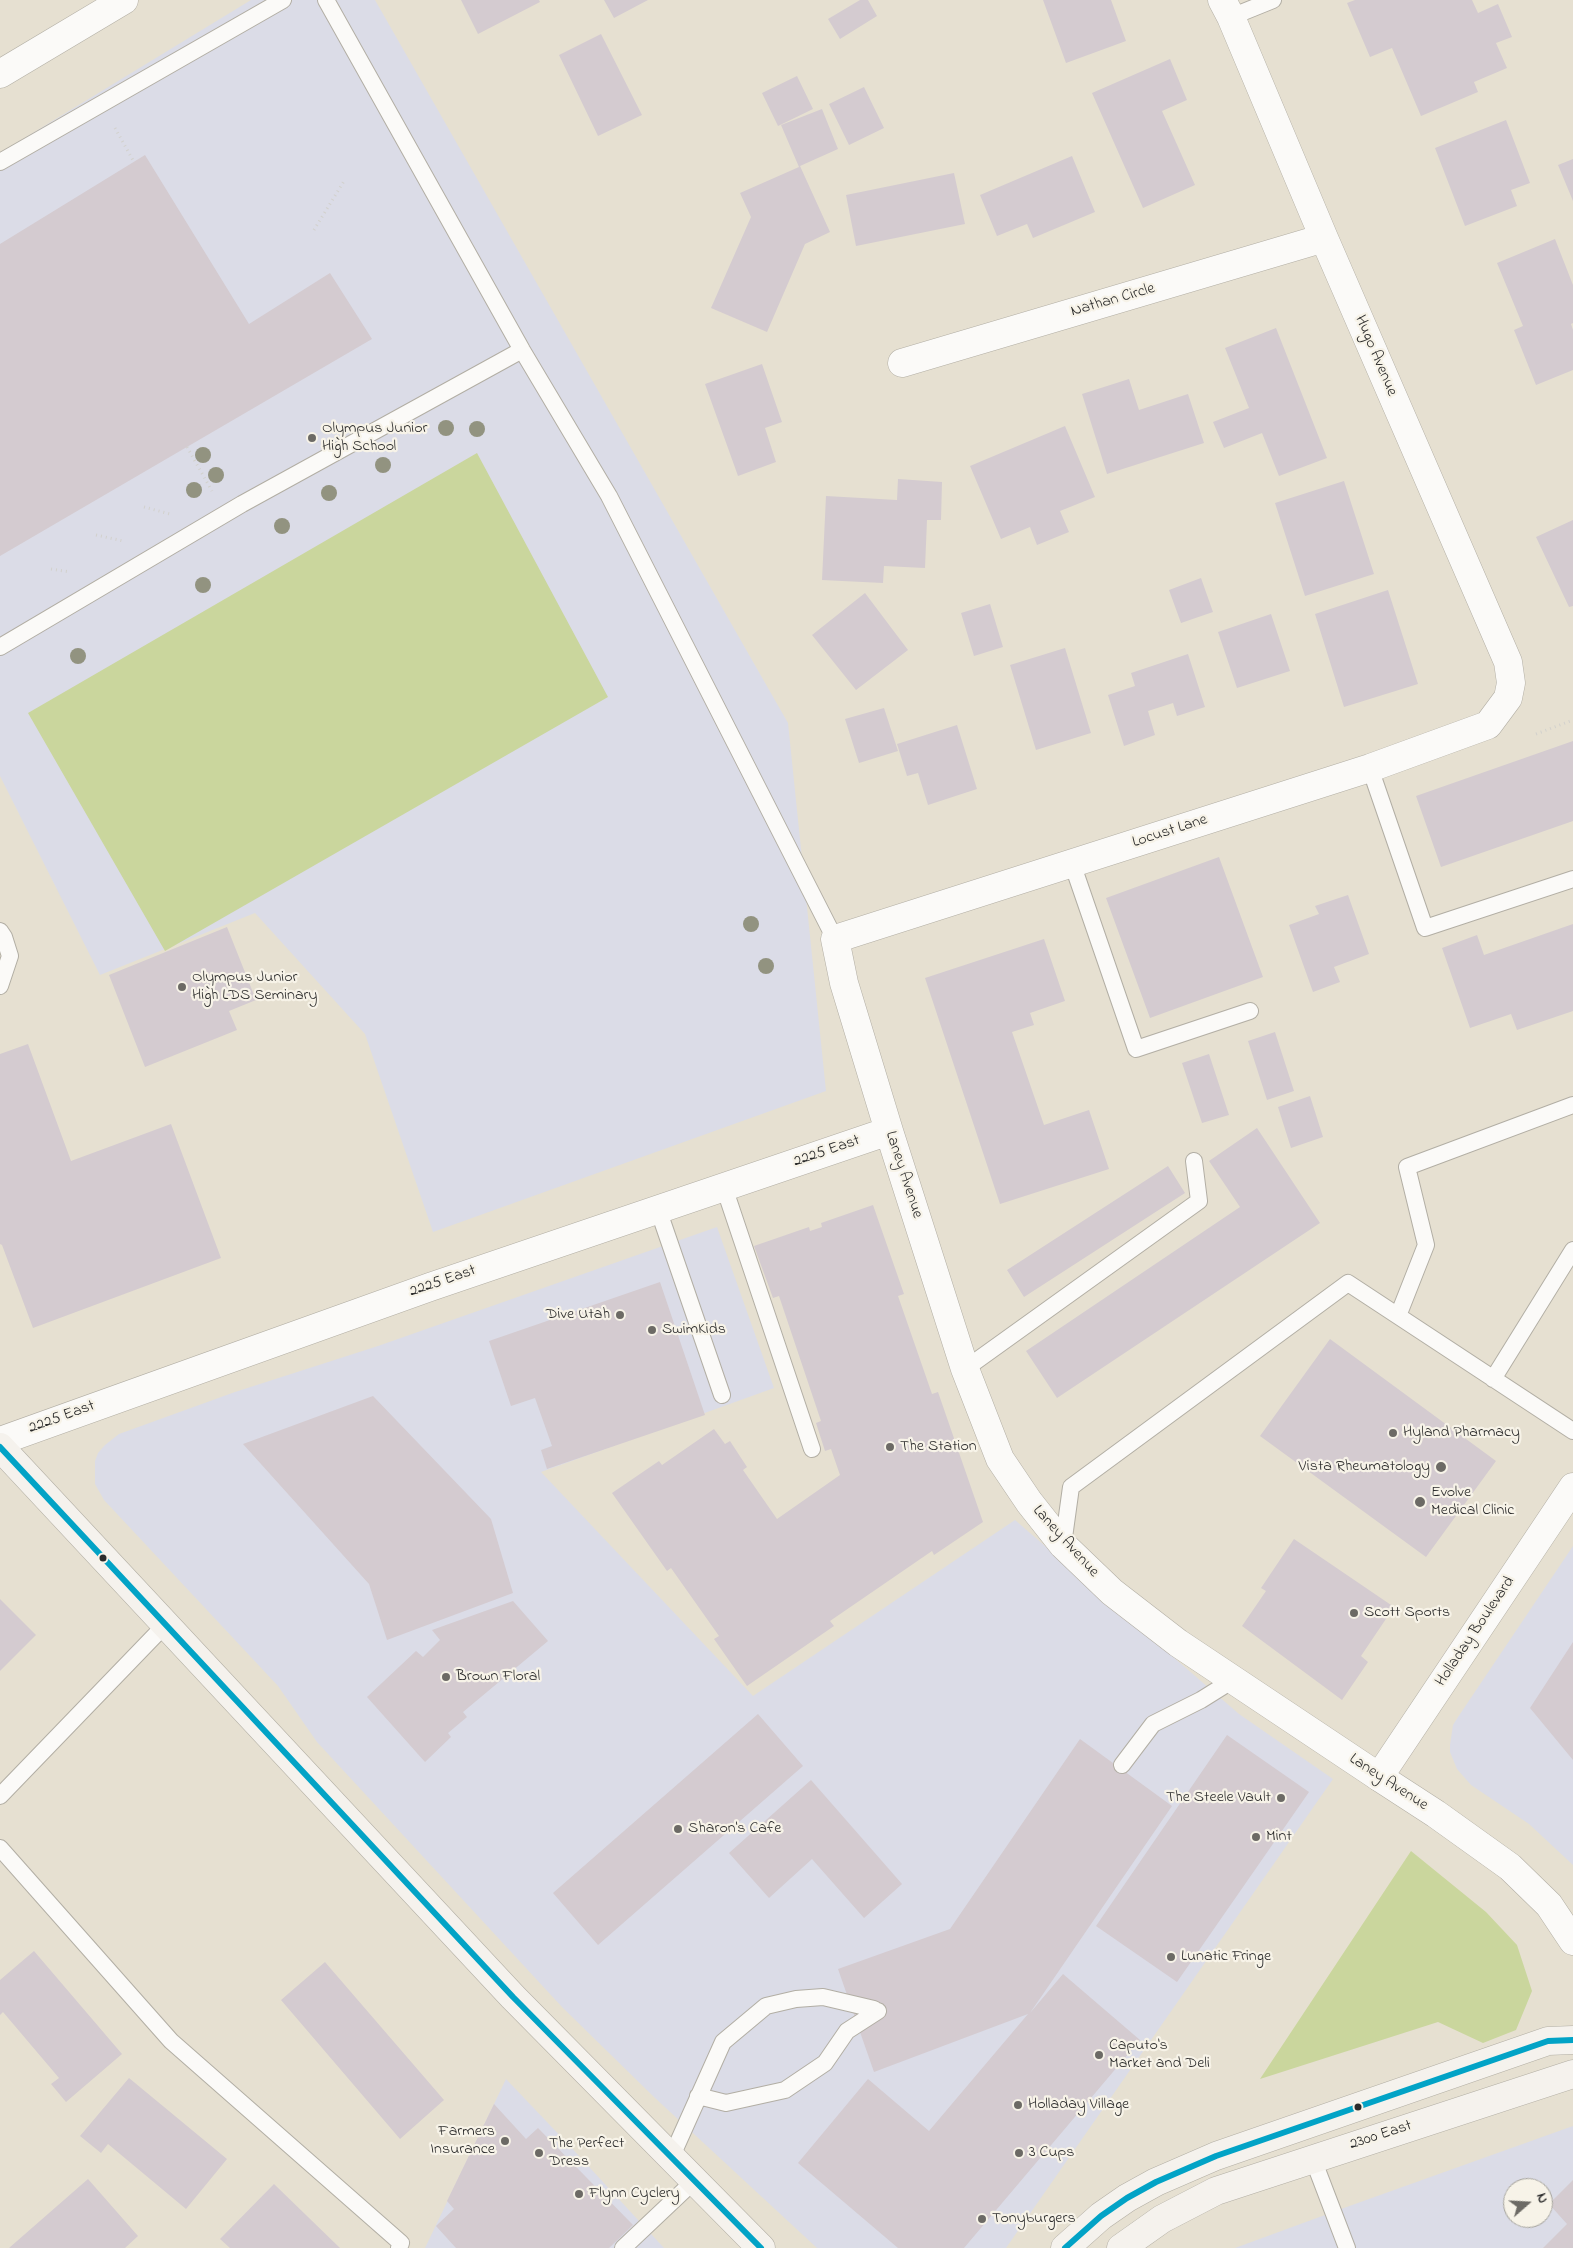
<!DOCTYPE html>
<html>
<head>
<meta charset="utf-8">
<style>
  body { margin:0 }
  #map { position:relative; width:1573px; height:2248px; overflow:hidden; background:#e6e0d1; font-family:"Indie Flower",sans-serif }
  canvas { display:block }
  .north { position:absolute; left:1503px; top:2178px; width:50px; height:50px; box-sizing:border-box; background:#f7f3e8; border:1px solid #a5a39c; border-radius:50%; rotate:71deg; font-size:14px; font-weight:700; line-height:20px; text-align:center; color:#2b2b2b }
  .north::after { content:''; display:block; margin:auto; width:18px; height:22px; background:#6c6a65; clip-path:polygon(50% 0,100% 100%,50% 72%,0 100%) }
</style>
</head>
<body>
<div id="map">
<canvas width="1573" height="2248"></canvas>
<div class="north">N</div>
</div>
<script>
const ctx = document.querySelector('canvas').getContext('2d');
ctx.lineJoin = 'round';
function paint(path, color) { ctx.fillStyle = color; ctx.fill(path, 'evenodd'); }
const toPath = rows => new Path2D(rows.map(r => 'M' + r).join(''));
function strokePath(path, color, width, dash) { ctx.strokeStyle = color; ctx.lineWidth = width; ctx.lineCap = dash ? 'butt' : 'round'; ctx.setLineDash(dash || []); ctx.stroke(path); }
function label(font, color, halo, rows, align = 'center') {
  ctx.font = font + ' "Indie Flower",sans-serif'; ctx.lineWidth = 4.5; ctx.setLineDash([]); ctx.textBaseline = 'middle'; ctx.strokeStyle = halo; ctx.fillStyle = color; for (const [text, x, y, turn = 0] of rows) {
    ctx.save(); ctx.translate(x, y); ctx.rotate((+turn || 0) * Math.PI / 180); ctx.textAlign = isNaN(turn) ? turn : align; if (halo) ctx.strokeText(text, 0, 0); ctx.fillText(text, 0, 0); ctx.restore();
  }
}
const built = toPath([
  [251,0,375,0,788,723,826,1091,433,1232,365,1034,255,913,100,975,0,776,0,153],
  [717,1227,774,1388,541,1472,753,1696,1015,1520,1239,1714,1333,1779,1006,2248,817,2248,654,2097,562,2007,317,1742,278,1686,104,1500,95,1484,95,1461,98,1453,105,1445,119,1434,235,1392,378,1346],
  [1573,1546,1573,1865,1529,1824,1471,1785,1457,1769,1450,1752,1450,1745,1453,1725,1458,1717],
  [506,2079,567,2143,664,2248,425,2248],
  [1573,2126,1573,2248,1235,2248,1355,2204],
  [1513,2188,1543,2188,1543,2218,1513,2218]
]);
const green = toPath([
  [477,453,608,697,165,951,28,713],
  [1411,1851,1486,1912,1517,1945,1532,1991,1516,2030,1483,2043,1438,2022,1260,2079]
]);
const building = toPath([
  [461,0,539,0,540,2,478,34],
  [604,0,648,0,614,18],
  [860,0,868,0,877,16,840,39,828,19],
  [1043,0,1111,0,1126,41,1066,63],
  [1355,0,1472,0,1478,13,1498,4,1512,37,1496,43,1507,68,1474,82,1478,92,1421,116,1392,48,1370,57,1347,3],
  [601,34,642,115,598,136,559,55],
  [1170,59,1187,100,1162,111,1195,185,1143,208,1092,93],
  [797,76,813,109,778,126,762,93],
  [864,87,884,128,849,145,829,104],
  [822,109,838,149,800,166,830,232,805,244,767,332,711,308,751,217,740,193,799,167,781,125],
  [1506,120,1530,183,1511,190,1517,206,1465,226,1435,148],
  [145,155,249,324,330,273,372,339,0,556,0,244],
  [1072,156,1095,212,1033,238,1027,224,997,236,980,195],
  [1573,159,1573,201,1558,165],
  [954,173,965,224,856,246,846,195],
  [1555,239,1573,285,1573,323,1571,324,1573,330,1573,370,1536,385,1514,330,1523,326,1497,263],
  [1276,328,1327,458,1279,476,1262,433,1224,448,1213,422,1249,408,1225,348],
  [762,364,782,422,765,428,776,462,738,476,705,384],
  [1129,379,1139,410,1188,394,1204,443,1107,474,1082,394],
  [1065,426,1095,497,1060,511,1069,532,1037,545,1030,527,1001,539,970,466],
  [898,479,942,482,941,520,927,520,925,568,884,566,883,583,822,580,826,496,897,500],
  [1344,481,1374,574,1305,596,1275,503],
  [1573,520,1573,606,1569,607,1536,537],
  [1201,578,1213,612,1181,623,1169,590],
  [1388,590,1418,684,1344,707,1315,614],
  [865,593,908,650,856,690,812,635],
  [990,604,1003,647,974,656,961,613],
  [1271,614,1290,671,1237,688,1218,632],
  [1065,648,1091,733,1036,750,1010,665],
  [1188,654,1205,707,1177,716,1173,703,1148,711,1155,735,1124,746,1108,695,1135,686,1131,673],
  [884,708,898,751,859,763,845,719],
  [957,725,977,789,928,805,918,773,907,776,897,744],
  [1573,741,1573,821,1441,867,1416,796],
  [1219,857,1263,977,1150,1018,1106,898],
  [1348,895,1369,954,1334,967,1340,982,1313,992,1289,925,1319,914,1315,906],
  [1573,924,1573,1011,1517,1030,1511,1014,1470,1028,1442,948,1477,935,1484,955],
  [227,927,256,1000,229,1011,237,1030,145,1067,109,975],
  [1044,939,1065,1001,1030,1013,1034,1025,1012,1032,1044,1125,1089,1110,1109,1169,1000,1204,925,978],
  [1275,1032,1294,1091,1267,1100,1248,1041],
  [28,1044,71,1161,171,1124,221,1258,33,1328,2,1245,0,1244,0,1054],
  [1209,1054,1229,1115,1202,1123,1182,1063],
  [1310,1096,1323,1137,1291,1148,1278,1107],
  [1257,1128,1320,1223,1057,1398,1026,1351,1240,1207,1209,1161],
  [1168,1166,1185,1193,1024,1297,1007,1270],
  [873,1205,904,1294,898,1296,932,1394,938,1392,983,1522,934,1555,932,1551,830,1621,834,1626,747,1686,714,1639,719,1636,671,1568,667,1571,612,1493,659,1461,662,1465,714,1429,725,1444,730,1441,747,1467,743,1470,777,1519,840,1475,831,1449,825,1451,816,1423,821,1421,779,1296,773,1298,754,1246,809,1227,810,1231,822,1227,821,1223],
  [660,1282,705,1415,547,1469,541,1450,552,1446,535,1398,511,1406,489,1341],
  [1330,1339,1496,1461,1426,1557,1260,1436],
  [373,1396,491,1519,513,1593,387,1640,369,1584,243,1444],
  [1294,1539,1394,1607,1361,1656,1368,1662,1342,1700,1242,1626,1266,1591,1261,1588],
  [0,1599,36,1635,0,1671],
  [513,1601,548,1641,463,1712,467,1717,448,1733,451,1737,425,1762,367,1697,416,1651,423,1657,440,1640,432,1630],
  [1573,1642,1573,1760,1530,1708],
  [758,1714,803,1766,598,1945,553,1893],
  [1227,1735,1309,1792,1177,1982,1096,1926],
  [1080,1739,1172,1806,1030,2013,1063,1974,1140,2040,964,2248,898,2248,798,2163,868,2079,929,2131,1028,2014,874,2072,838,1969,950,1929],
  [811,1780,902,1884,864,1918,812,1859,769,1898,729,1853],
  [34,1951,122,2054,66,2102,51,2084,59,2078,3,2012,0,2015,0,1980],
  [325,1962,444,2100,400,2139,281,2000],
  [129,2078,227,2159,186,2209,108,2144,101,2153,80,2136],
  [494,2104,526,2139,538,2128,633,2225,609,2248,456,2248,436,2226,454,2209,447,2201],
  [88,2179,138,2236,125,2248,9,2248],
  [1573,2180,1573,2248,1543,2248,1567,2224,1549,2204],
  [274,2184,340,2248,230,2248,220,2239]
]);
const path = toPath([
  [115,128,134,162],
  [314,230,344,181],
  [187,447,212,491],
  [144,507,170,514],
  [96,535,123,541],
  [51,569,70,572],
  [1536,734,1573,720]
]);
const service = toPath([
  [326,0,522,350,609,496,835,939],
  [1231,17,1273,0],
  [0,162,283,0],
  [0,647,242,504,522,350],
  [1370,768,1425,928,1573,879],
  [1072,863,1136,1049,1250,1011],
  [0,931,4,937,10,956,0,986],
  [724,1187,812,1449],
  [658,1209,722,1395],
  [1398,1316,1426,1245,1407,1167,1573,1105],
  [965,1369,1199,1201,1194,1161],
  [1493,1379,1573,1250],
  [1063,1545,1071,1487,1348,1283,1573,1431],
  [1122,1765,1153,1724,1201,1700,1233,1680],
  [0,1796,165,1625],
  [0,1848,171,2041,401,2243,399,2248],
  [698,2096,726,2103,785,2090,825,2063,847,2031,878,2011],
  [671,2158,723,2042,766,2006,796,1999,823,1997,874,2009],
  [1313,2159,1347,2248],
  [623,2248,694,2181]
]);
const minor = toPath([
  [1222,0,1231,17,1324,238,1508,662,1511,683,1508,698,1488,725,1370,768,835,939,844,983,889,1131,965,1369,1000,1459,1029,1502,1063,1545,1112,1592,1178,1643,1379,1777],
  [0,74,124,0],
  [902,363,1324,238],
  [0,1441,430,1287,889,1131]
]);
const tertiary = toPath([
  [1573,1487,1379,1777,1436,1814,1510,1867,1549,1905,1573,1941]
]);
const secondary = toPath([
  [0,1447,513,1997,761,2248],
  [1065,2248,1101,2216,1127,2198,1156,2182,1216,2156,1548,2041,1573,2040],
  [1121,2248,1162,2219,1216,2191,1573,2074]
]);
const bus1 = toPath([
  [0,1447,513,1997,761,2248],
  [1065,2248,1101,2216,1127,2198,1156,2182,1216,2156,1548,2041,1573,2040]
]);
const trees = [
  [446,428],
  [477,429],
  [203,455],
  [383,465],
  [216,475],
  [194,490],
  [329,493],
  [282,526],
  [203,585],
  [78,656],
  [751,924],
  [766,966]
];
const markers = [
  [312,438,5,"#6c6a65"],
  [182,987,5,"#6c6a65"],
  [620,1315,5,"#6c6a65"],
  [652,1330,5,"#6c6a65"],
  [1393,1433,5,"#6c6a65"],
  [890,1447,5,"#6c6a65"],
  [1441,1467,6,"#6c6a65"],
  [1420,1502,6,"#6c6a65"],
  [103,1558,4.5,"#2b2b2b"],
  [1354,1613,5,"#6c6a65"],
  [446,1677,5,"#6c6a65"],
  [1281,1798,5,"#6c6a65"],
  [678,1829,5,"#6c6a65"],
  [1256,1837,5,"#6c6a65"],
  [1171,1957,5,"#6c6a65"],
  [1099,2055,5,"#6c6a65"],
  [1018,2105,5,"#6c6a65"],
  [1358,2107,4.5,"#2b2b2b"],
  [505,2141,5,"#6c6a65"],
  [539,2153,5,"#6c6a65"],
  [1019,2153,5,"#6c6a65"],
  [579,2194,5,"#6c6a65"],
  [982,2219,5,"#6c6a65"]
];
const streetNames = [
  ["Nathan Circle",1113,301,-16],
  ["Hugo Avenue",1375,356,67],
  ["Locust Lane",1170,832,-18],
  ["2225 East",827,1152,-19],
  ["Laney Avenue",903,1175,72],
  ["2225 East",443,1282,-19],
  ["2225 East",62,1418,-20],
  ["Laney Avenue",1065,1542,48],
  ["Holladay Boulevard",1476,1632,-56],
  ["Laney Avenue",1388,1783,33],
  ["2300 East",1381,2136,-18]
];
const poiNames = [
  ["Olympus Junior",322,429],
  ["High School",322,447],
  ["Olympus Junior",192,978],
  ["High LDS Seminary",192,996],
  ["Dive Utah",610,1315,"right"],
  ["SwimKids",662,1330],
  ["Hyland Pharmacy",1403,1433],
  ["The Station",900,1447],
  ["Vista Rheumatology",1430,1467,"right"],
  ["Evolve",1431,1493],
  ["Medical Clinic",1431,1511],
  ["Scott Sports",1364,1613],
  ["Brown Floral",456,1677],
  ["The Steele Vault",1271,1798,"right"],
  ["Sharon's Cafe",688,1829],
  ["Mint",1266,1837],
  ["Lunatic Fringe",1181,1957],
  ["Caputo's",1109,2046],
  ["Market and Deli",1109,2064],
  ["Holladay Village",1028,2105],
  ["Farmers",495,2132,"right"],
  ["Insurance",495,2150,"right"],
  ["The Perfect",549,2144],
  ["Dress",549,2162],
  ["3 Cups",1029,2153],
  ["Flynn Cyclery",589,2194],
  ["Tonyburgers",992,2219]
];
paint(built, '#dbdce7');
paint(green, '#cad69d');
paint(building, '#d4cbd0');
strokePath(service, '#b2aea4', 18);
strokePath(minor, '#b2aea4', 29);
strokePath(tertiary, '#b2aea4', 29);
strokePath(secondary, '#b2aea4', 29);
strokePath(path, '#d2d1cd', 3, [1, 4]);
strokePath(service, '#fbfaf8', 16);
strokePath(minor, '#fbfaf8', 28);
strokePath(tertiary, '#fbfaf8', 28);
strokePath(secondary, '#f5f2ed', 28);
strokePath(bus1, '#02a3c6', 6);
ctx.fillStyle = '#929380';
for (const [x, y] of trees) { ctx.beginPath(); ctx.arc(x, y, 8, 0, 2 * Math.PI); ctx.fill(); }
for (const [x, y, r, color] of markers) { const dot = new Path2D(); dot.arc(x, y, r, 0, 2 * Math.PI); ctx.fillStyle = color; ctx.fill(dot); strokePath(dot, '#f7f3e8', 2); }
label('16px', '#2b2b2b', '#f7f3e8', streetNames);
label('16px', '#2b2b2b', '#f7f3e8', poiNames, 'left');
</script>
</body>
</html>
